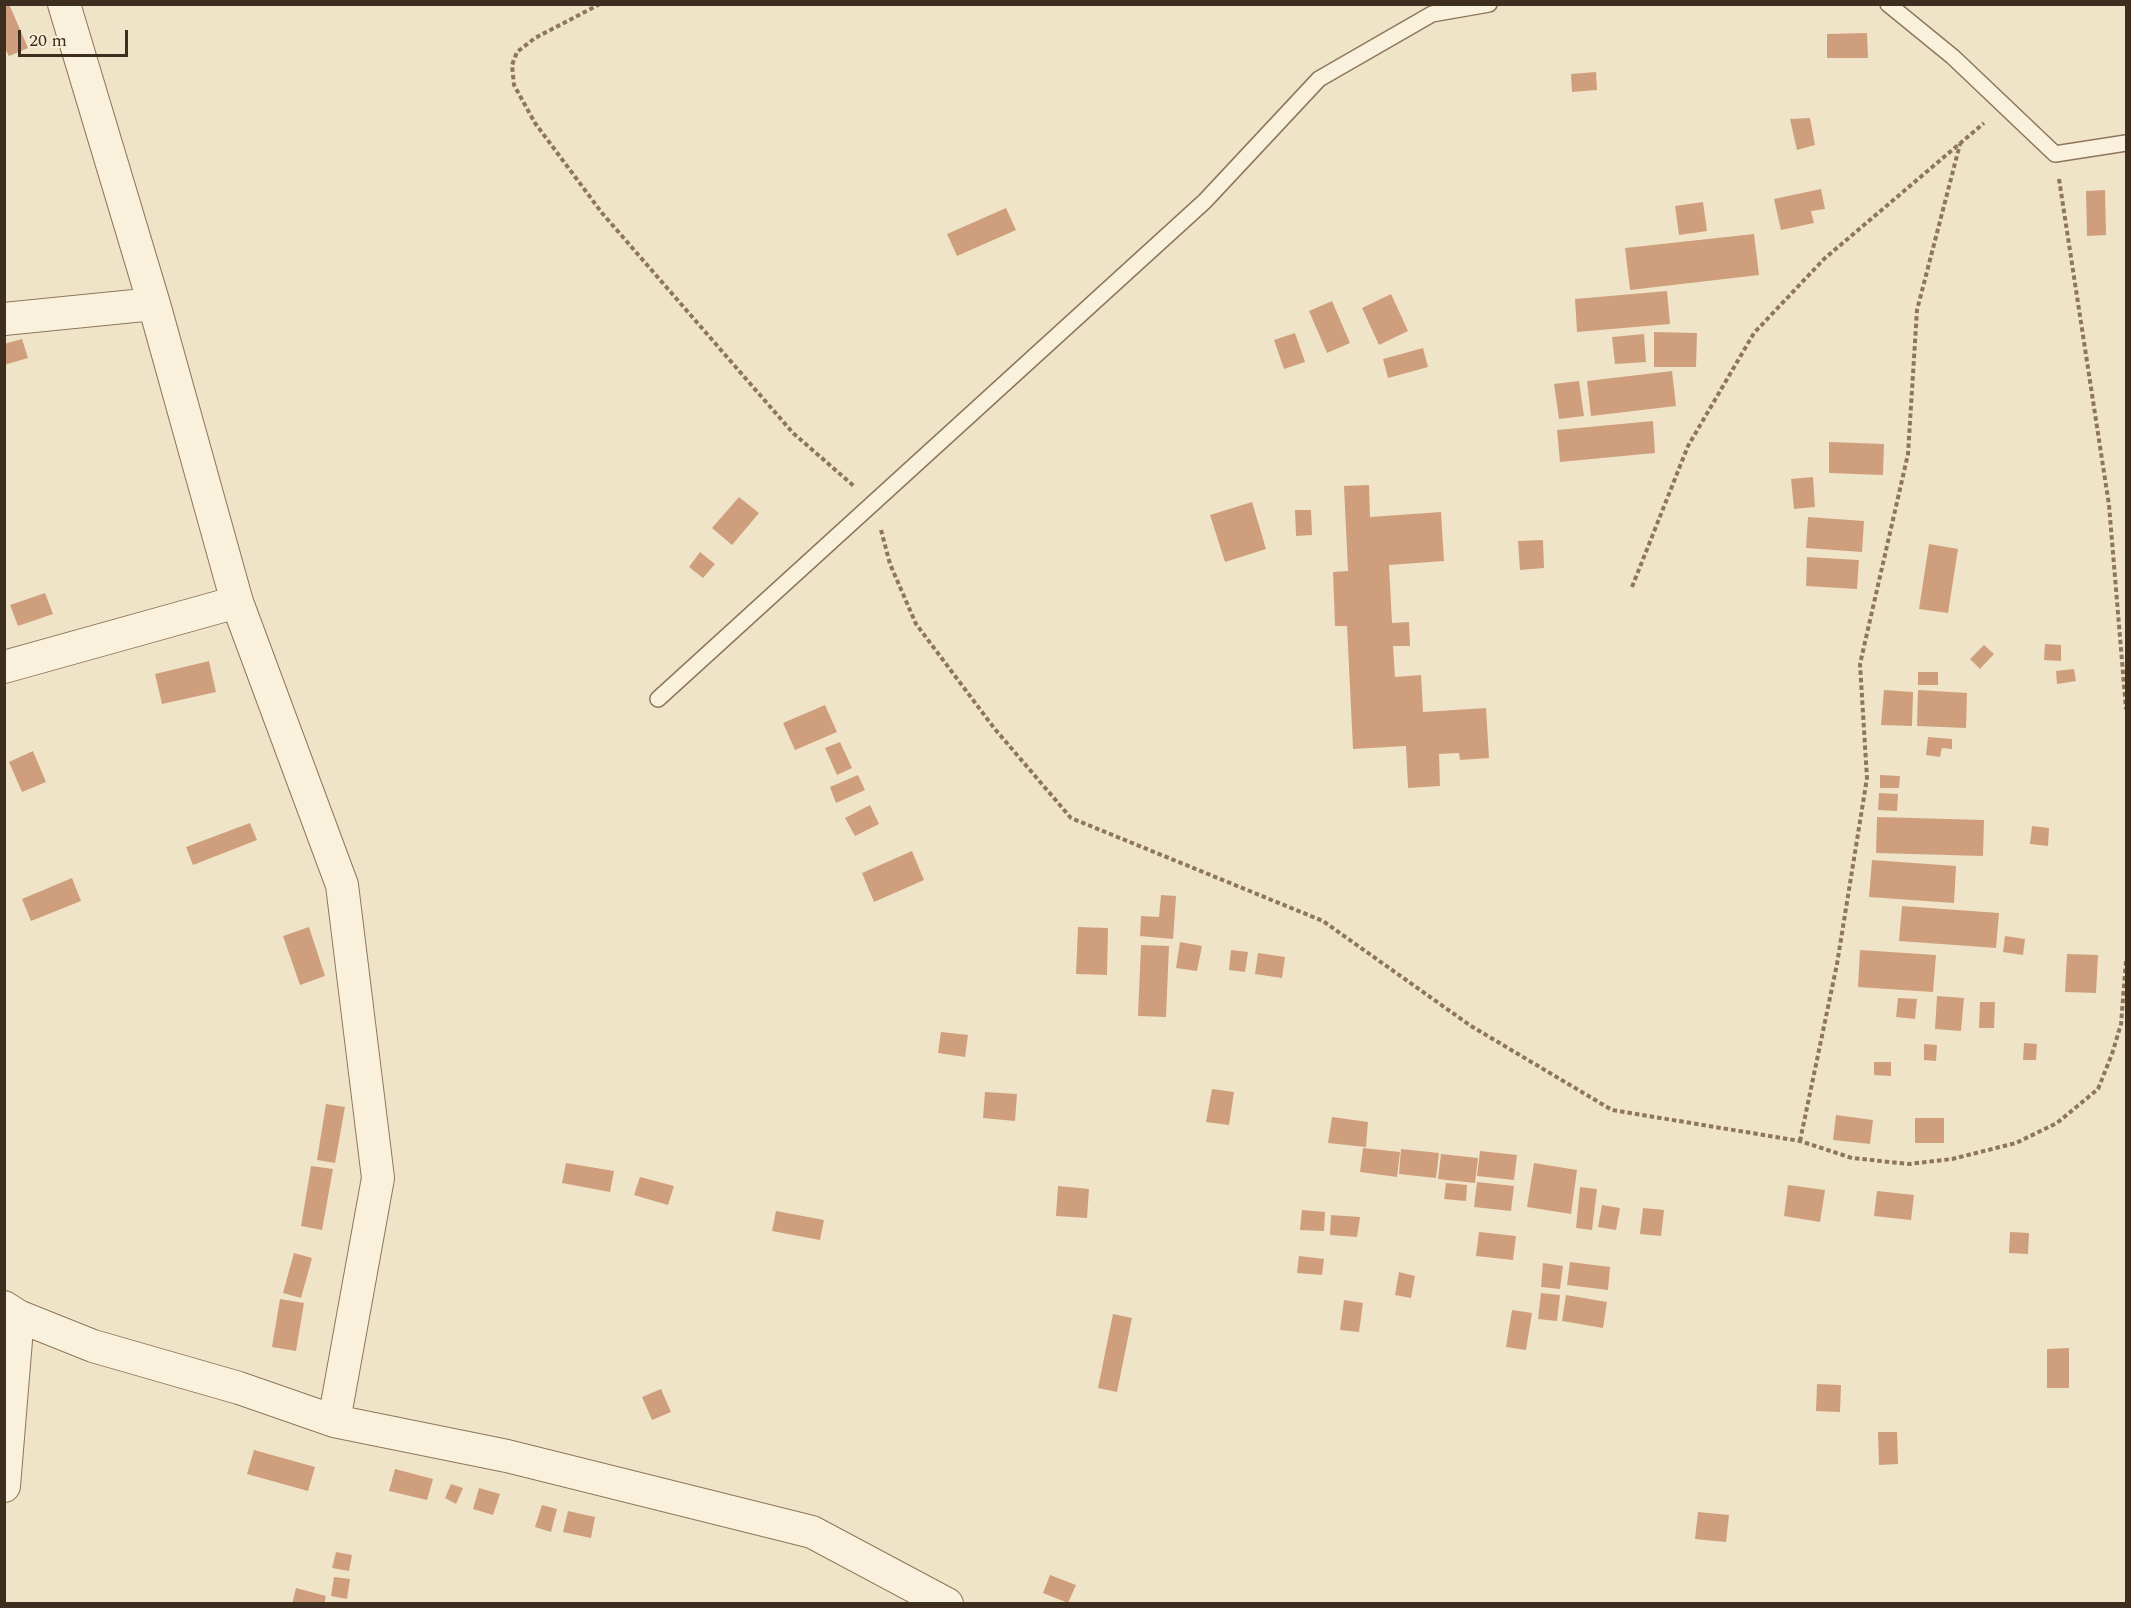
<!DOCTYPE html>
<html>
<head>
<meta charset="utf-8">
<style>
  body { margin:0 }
  #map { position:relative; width:2131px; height:1608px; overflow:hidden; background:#f0e4c8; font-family:Spectral,serif }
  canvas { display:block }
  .frame { position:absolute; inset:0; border:6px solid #3d2e20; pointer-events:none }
  .scale { position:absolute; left:18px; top:30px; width:110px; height:27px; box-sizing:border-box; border:3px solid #3d2e20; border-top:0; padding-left:8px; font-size:18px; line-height:21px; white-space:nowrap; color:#3d2e20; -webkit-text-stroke:4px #f7eed8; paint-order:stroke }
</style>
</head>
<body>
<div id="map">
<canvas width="2131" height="1608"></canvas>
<div class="frame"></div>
<div class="scale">20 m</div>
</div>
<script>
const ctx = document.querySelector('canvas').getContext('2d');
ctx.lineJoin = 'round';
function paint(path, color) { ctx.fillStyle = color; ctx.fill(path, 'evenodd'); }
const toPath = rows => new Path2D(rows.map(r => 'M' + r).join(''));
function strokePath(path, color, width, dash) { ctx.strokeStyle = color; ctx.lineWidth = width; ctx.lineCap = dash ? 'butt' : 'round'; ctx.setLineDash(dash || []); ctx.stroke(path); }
const building = toPath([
  [4,4,9,4,28,48,9,56,4,47],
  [1867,33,1868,58,1827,58,1827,34],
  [1596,72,1597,90,1572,92,1571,74],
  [1810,118,1815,145,1797,150,1790,119],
  [1821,189,1825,209,1811,211,1814,223,1781,230,1774,199],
  [2105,190,2106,235,2087,236,2086,191],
  [1703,202,1707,231,1679,235,1675,206],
  [1006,208,1016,230,957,256,947,234],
  [1754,234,1759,275,1630,290,1625,248],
  [1667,291,1670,324,1577,332,1575,299],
  [1391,294,1408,331,1379,345,1362,308],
  [1332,301,1350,343,1327,353,1309,311],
  [1654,332,1697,333,1696,367,1654,367],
  [1295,333,1305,362,1284,369,1274,340],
  [1644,334,1646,362,1615,364,1612,337],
  [22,339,28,358,4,365,4,344],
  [1423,348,1428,367,1388,378,1383,359],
  [1672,371,1676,406,1591,416,1587,381],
  [1579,381,1584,416,1559,419,1554,384],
  [1653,421,1655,453,1560,462,1557,430],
  [1829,442,1884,444,1883,475,1829,473],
  [1813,477,1815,507,1794,509,1791,479],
  [1369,485,1370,517,1441,512,1444,561,1389,565,1392,623,1409,622,1410,646,1393,646,1395,677,1421,675,1423,712,1486,708,1489,758,1460,760,1459,753,1439,754,1440,786,1408,788,1406,746,1353,749,1347,626,1335,626,1333,572,1348,571,1344,486],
  [739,497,759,513,732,545,712,528],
  [1252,502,1266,549,1225,562,1210,515],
  [1295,510,1311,510,1312,535,1296,536],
  [1808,517,1864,521,1862,552,1806,548],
  [1543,540,1544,568,1520,570,1518,541],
  [1929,544,1958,549,1948,613,1919,609],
  [700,552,715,564,703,578,689,567],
  [1807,557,1859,560,1857,589,1806,586],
  [45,593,53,614,18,626,10,605],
  [2045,644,2061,645,2061,661,2044,660],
  [1984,645,1994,654,1980,669,1970,659],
  [209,661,216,692,162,704,155,674],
  [2074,669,2076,681,2057,684,2056,671],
  [1918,672,1938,672,1938,685,1918,685],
  [1884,690,1913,692,1912,726,1881,725],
  [1918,690,1967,693,1966,728,1917,726],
  [825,705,837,732,795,750,783,723],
  [1928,737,1952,739,1952,749,1942,748,1940,757,1926,755],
  [840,742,852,768,837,775,825,748],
  [33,751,46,782,22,792,9,762],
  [858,775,865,790,836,803,830,787],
  [1880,775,1900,776,1899,788,1880,788],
  [1879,793,1898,794,1897,811,1878,810],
  [870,805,879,824,855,836,845,818],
  [1877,817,1984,820,1983,856,1876,853],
  [250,823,257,840,193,865,186,847],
  [2032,826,2049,828,2048,846,2030,844],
  [912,851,924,880,874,902,862,873],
  [1872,860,1956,866,1954,903,1869,897],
  [72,878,81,901,31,921,22,899],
  [1161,895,1176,896,1173,939,1140,936,1141,916,1159,917],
  [1902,906,1999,913,1996,948,1899,941],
  [309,927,325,976,300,985,283,936],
  [1078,927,1108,928,1107,975,1076,974],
  [2005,936,2025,939,2023,955,2003,952],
  [1180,942,1202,946,1197,971,1176,968],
  [1141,945,1169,946,1166,1017,1138,1016],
  [1231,950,1248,952,1245,972,1229,970],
  [1860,950,1936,955,1933,992,1858,987],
  [1258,953,1285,957,1282,978,1255,974],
  [2067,954,2098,955,2096,993,2065,992],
  [1937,996,1964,998,1961,1031,1935,1029],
  [1898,998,1917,999,1915,1019,1896,1017],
  [1980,1002,1995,1002,1994,1028,1979,1028],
  [941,1032,968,1035,965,1057,938,1053],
  [2024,1043,2037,1044,2036,1060,2023,1060],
  [1924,1044,1937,1045,1936,1061,1924,1060],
  [1874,1062,1891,1062,1891,1076,1874,1075],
  [1212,1089,1234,1092,1229,1125,1206,1122],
  [985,1092,1017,1094,1015,1121,983,1118],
  [326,1104,345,1107,335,1163,317,1160],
  [1836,1115,1873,1120,1870,1144,1833,1140],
  [1332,1117,1368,1122,1366,1147,1328,1143],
  [1915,1118,1944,1118,1944,1143,1915,1143],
  [1363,1148,1400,1152,1397,1177,1360,1172],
  [1401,1149,1439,1153,1436,1178,1399,1174],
  [1480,1151,1517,1155,1514,1180,1477,1176],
  [1441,1154,1478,1158,1475,1183,1438,1179],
  [566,1163,614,1171,610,1192,562,1183],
  [1534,1163,1577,1170,1571,1214,1527,1207],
  [311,1166,333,1169,322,1230,301,1226],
  [640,1177,674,1186,668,1205,634,1195],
  [1477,1182,1514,1186,1511,1211,1474,1207],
  [1446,1183,1467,1185,1466,1201,1444,1199],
  [1788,1185,1825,1190,1820,1222,1784,1216],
  [1058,1186,1089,1189,1087,1218,1056,1216],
  [1580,1187,1597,1189,1592,1230,1576,1228],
  [1877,1191,1914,1195,1911,1220,1874,1216],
  [1602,1205,1620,1208,1616,1230,1598,1227],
  [1643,1208,1664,1210,1661,1236,1640,1234],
  [1302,1210,1325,1212,1324,1231,1300,1230],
  [776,1211,824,1220,820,1240,772,1231],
  [1331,1215,1360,1217,1357,1237,1330,1235],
  [1479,1232,1516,1236,1513,1260,1476,1256],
  [2010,1232,2029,1233,2028,1254,2009,1253],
  [294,1253,312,1258,301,1298,283,1293],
  [1299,1256,1324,1259,1322,1275,1297,1273],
  [1570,1262,1610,1267,1608,1290,1567,1285],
  [1543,1263,1563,1266,1560,1289,1541,1287],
  [1399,1272,1415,1276,1411,1298,1395,1295],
  [1541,1293,1560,1295,1557,1321,1538,1319],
  [1566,1295,1607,1302,1603,1328,1562,1321],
  [280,1299,304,1303,296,1351,272,1347],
  [1344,1300,1363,1303,1359,1332,1340,1330],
  [1512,1310,1532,1313,1526,1350,1506,1347],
  [1113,1314,1132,1318,1117,1392,1098,1388],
  [2069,1348,2069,1388,2047,1388,2047,1349],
  [1817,1384,1841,1385,1840,1412,1816,1411],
  [661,1389,671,1412,652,1420,642,1397],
  [1878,1432,1897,1432,1898,1464,1879,1465],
  [254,1450,315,1467,308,1491,247,1474],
  [395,1469,433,1479,427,1500,389,1491],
  [451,1484,463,1488,456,1504,445,1498],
  [479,1488,500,1494,493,1515,473,1509],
  [542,1505,557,1509,551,1532,535,1527],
  [568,1511,595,1517,591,1538,563,1532],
  [1698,1512,1729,1515,1726,1542,1695,1539],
  [336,1552,352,1555,349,1571,332,1568],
  [1050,1575,1076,1585,1068,1603,1043,1593],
  [334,1577,350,1579,347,1599,331,1596],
  [296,1588,326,1596,324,1604,292,1604]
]);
const path = toPath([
  [600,4,535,38,517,52,512,65,514,85,535,123,602,213,793,433,855,487],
  [2059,179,2109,505,2126,709],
  [881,530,890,564,916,624,994,728,1071,818,1323,921,1471,1026,1612,1110,1800,1141,1852,1158,1909,1164,1952,1159,2016,1143,2057,1123,2098,1089,2112,1054,2121,1024,2126,961],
  [1632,587,1688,446,1754,333,1824,259,1984,123],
  [1800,1141,1837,964,1867,778,1860,664,1908,454,1917,310,1960,144]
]);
const service = toPath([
  [1888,4,1953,57,2055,154,2126,143],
  [658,699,1205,201,1319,79,1432,14,1489,4]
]);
const minor = toPath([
  [64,4,154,304,237,602,342,885,378,1178,334,1421],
  [4,319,154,304],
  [4,667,237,602],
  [4,1307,18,1316,93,1346,239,1388,334,1421,507,1456,812,1532,947,1604],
  [4,1486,18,1316]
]);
paint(building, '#cf9f7d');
strokePath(service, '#8d765c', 18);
strokePath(minor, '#8d765c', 34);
strokePath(path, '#8d765c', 4, [4.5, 3]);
strokePath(service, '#faf1dc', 15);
strokePath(minor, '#faf1dc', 32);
</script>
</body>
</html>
